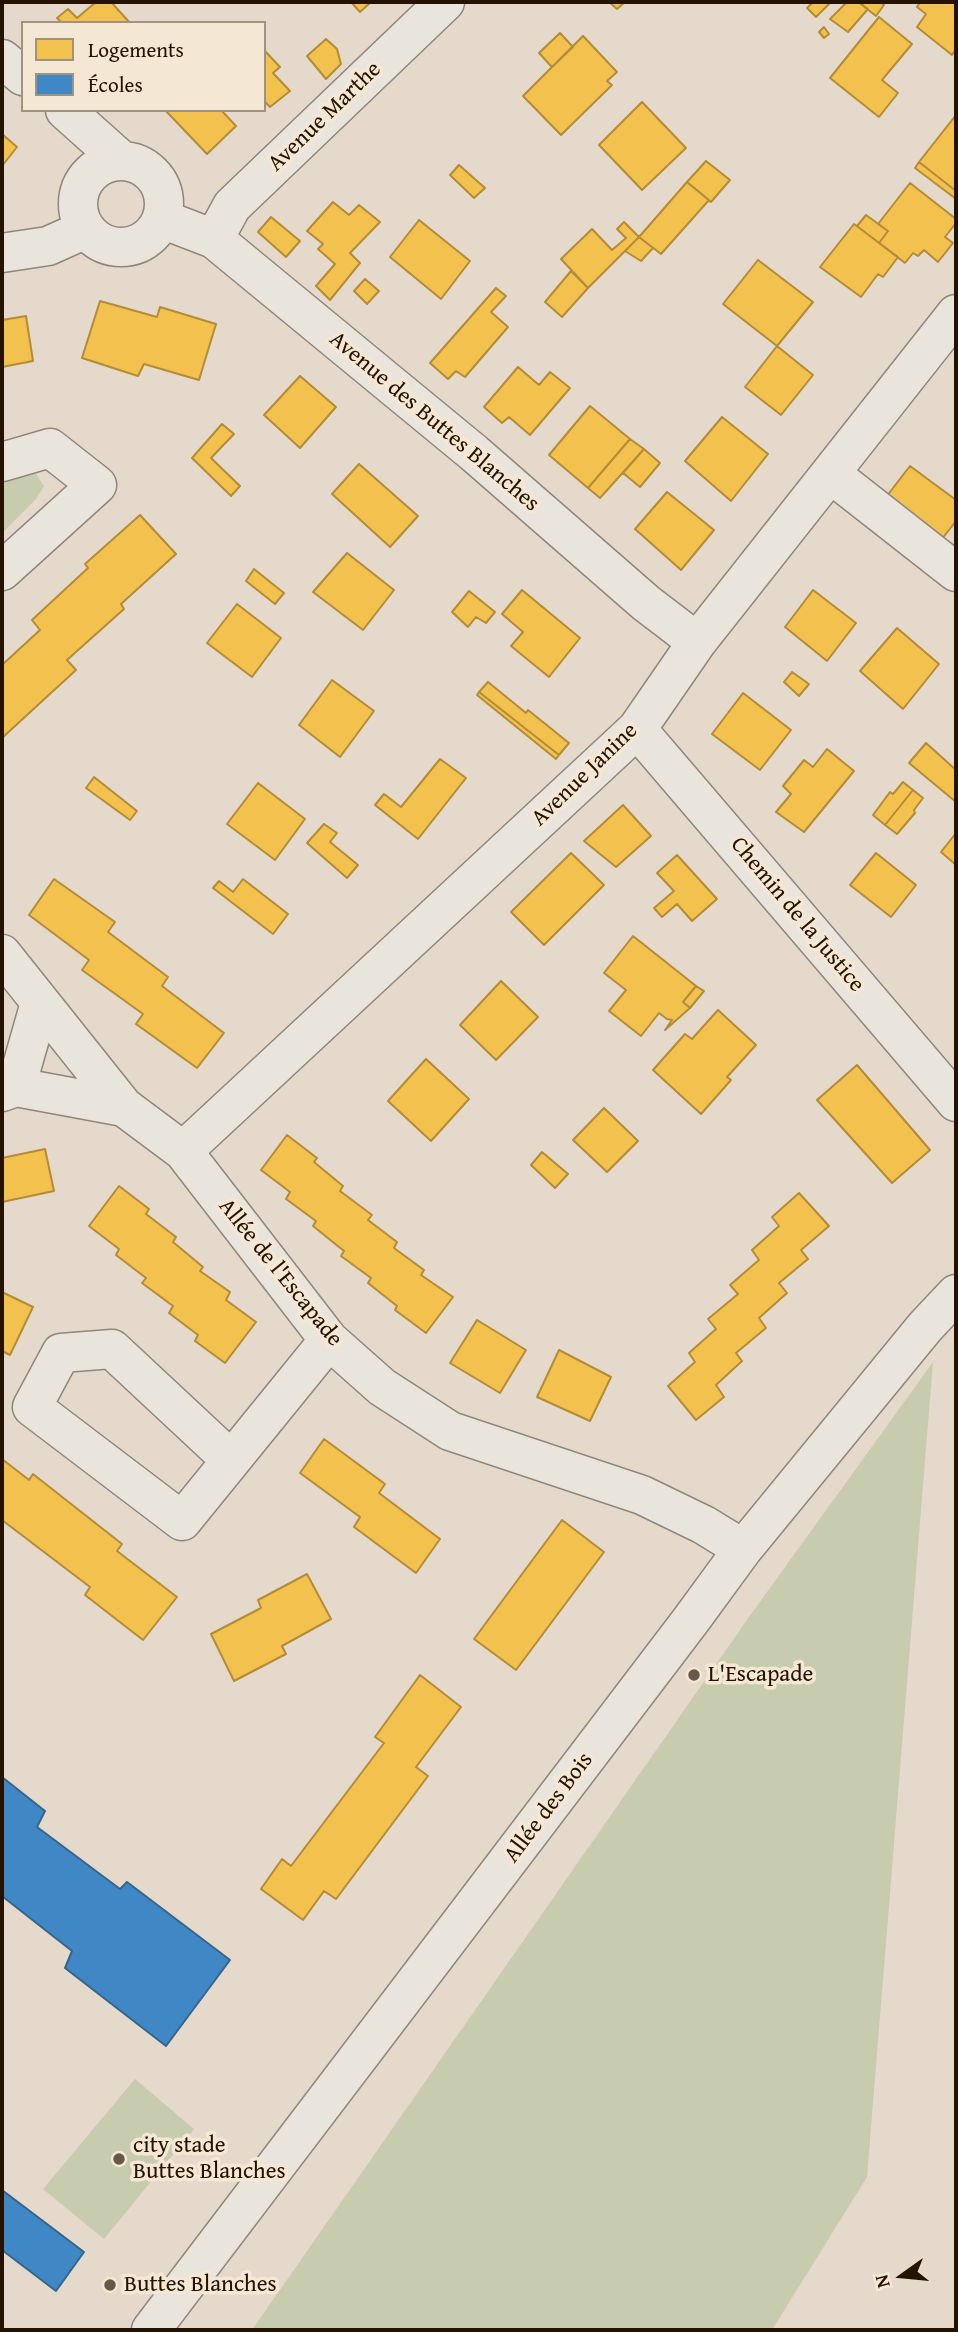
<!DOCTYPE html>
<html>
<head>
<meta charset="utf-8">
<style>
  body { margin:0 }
  #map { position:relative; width:958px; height:2332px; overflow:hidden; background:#e4d9ca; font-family:"Gentium Book Plus",serif }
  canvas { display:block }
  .frame { position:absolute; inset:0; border:4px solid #251200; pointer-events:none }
  .legend { position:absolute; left:21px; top:21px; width:245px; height:91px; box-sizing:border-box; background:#f4e8d5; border:2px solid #a19280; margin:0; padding:9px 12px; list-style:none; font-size:21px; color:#251200 }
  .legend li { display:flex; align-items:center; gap:14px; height:35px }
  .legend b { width:35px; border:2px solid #a19280 }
  .north { position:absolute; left:867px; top:2241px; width:70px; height:70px; -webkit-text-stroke:5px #f4e8d5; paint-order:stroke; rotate:255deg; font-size:19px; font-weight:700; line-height:28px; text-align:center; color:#251200 }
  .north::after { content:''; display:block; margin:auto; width:24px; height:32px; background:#251200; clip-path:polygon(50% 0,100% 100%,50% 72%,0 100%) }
</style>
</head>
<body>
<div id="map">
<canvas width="958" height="2332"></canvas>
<div class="frame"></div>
<ul class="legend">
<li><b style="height:19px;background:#f2c14e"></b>Logements</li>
<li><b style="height:19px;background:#3f88c5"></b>Écoles</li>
</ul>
<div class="north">N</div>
</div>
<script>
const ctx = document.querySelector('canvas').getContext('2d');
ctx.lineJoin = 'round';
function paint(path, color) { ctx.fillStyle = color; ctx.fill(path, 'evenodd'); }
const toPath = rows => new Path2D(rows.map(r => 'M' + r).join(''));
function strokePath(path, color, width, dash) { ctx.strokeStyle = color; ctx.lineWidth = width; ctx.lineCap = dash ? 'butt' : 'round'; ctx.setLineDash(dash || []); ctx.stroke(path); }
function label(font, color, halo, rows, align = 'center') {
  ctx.font = font + ' "Gentium Book Plus",serif'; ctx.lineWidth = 7; ctx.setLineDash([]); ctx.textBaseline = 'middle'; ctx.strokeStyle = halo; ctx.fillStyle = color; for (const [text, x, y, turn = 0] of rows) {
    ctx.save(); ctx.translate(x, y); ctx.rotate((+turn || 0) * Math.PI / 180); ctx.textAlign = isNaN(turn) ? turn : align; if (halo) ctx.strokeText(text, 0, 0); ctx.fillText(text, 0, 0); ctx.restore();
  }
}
const green = toPath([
  [33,469,44,486,36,499,2,533,2,472],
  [933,1362,867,2177,772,2330,252,2330,749,1617],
  [135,2079,194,2129,104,2239,43,2189]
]);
const homes = toPath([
  [96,2,111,2,130,23,62,23,57,18,68,9,77,18,96,2],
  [351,2,371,2,360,12,351,2],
  [609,2,625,2,617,9,609,2],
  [813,2,831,2,816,17,807,8,813,2],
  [847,2,858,2,868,9,848,32,830,19,847,2],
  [865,2,880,2,884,5,876,16,862,5,865,2],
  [920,2,956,2,956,49,952,55,917,27,926,14,917,7,920,2],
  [879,17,912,44,882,80,898,93,879,117,830,78,879,17],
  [824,27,829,34,824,38,819,32,824,27],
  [560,33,573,47,552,67,539,53,560,33],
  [583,36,617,72,607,81,612,85,561,135,523,96,583,36],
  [326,39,337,49,341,64,326,79,307,56,326,39],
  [264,50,280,67,273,73,290,91,270,107,264,101,264,50],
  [642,102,686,148,642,190,599,145,642,102],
  [165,110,221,110,236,126,207,154,165,110],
  [956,115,956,191,919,162,956,115],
  [2,134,17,147,2,166,2,134],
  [706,161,730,180,711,202,687,182,706,161],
  [919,162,956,191,956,199,915,168,919,162],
  [459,165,485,188,474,198,450,175,459,165],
  [687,182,709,200,661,254,639,237,687,182],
  [910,183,956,219,956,223,945,237,953,243,938,262,924,250,918,256,913,253,905,263,879,243,888,231,878,224,910,183],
  [333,202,349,215,359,205,380,222,350,253,360,263,330,300,316,286,335,264,318,249,323,244,307,231,333,202],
  [866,215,888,231,879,243,857,226,866,215],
  [271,217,300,241,286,257,258,232,271,217],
  [419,220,470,261,441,299,390,257,419,220],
  [624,222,639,237,588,288,561,259,592,229,612,250,626,238,617,229,624,222],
  [854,224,898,257,883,277,878,274,861,297,820,267,854,224],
  [639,237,653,248,641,261,625,251,639,237],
  [758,260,813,302,777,346,723,304,758,260],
  [571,271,588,288,562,317,545,302,571,271],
  [365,279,379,291,367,304,354,291,365,279],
  [496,288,506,296,491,312,508,327,465,377,456,371,448,379,430,363,496,288],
  [100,301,157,317,160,307,216,324,199,380,144,364,138,376,82,358,100,301],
  [26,316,33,361,2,367,2,320,26,316],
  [777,346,813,375,781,415,745,387,777,346],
  [518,367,539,385,550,372,570,388,530,435,509,417,502,423,484,407,518,367],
  [300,376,336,407,300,448,264,415,300,376],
  [590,406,630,439,588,488,549,455,590,406],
  [722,417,768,454,731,501,685,461,722,417],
  [222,424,234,434,211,458,240,486,231,496,192,458,222,424],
  [630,439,644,449,600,498,588,488,630,439],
  [644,449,660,463,640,487,623,473,644,449],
  [359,464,418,516,390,547,332,494,359,464],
  [910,466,956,500,956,521,942,539,886,497,910,466],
  [667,492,714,530,681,570,635,529,667,492],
  [140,515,176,554,121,604,124,609,67,660,76,670,2,738,2,665,40,630,32,620,88,568,85,564,140,515],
  [347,553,394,590,363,630,313,592,347,553],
  [254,569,284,593,275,604,246,581,254,569],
  [522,590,580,638,549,677,511,646,523,632,502,614,522,590],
  [813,590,856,623,827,661,785,627,813,590],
  [469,591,495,612,486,623,476,617,468,627,452,612,469,591],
  [237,604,281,638,252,677,207,643,237,604],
  [897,628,939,664,903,709,860,671,897,628],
  [792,672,809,684,799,696,784,682,792,672],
  [332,680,374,711,340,757,299,725,332,680],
  [488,682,526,713,528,710,569,743,559,755,479,692,488,682],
  [479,692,559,755,556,759,477,695,479,692],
  [743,693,791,730,760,770,712,734,743,693],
  [926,743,956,770,956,802,909,763,926,743],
  [827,749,854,771,804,832,776,812,791,794,783,786,804,760,813,767,827,749],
  [440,759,466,778,418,839,375,805,384,794,401,807,440,759],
  [94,777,137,811,130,820,86,788,94,777],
  [903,782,913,790,885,825,873,815,890,792,893,794,903,782],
  [258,783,305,819,275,860,227,824,258,783],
  [913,790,923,798,914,810,915,813,897,834,885,825,913,790],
  [623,805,651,836,616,867,584,841,623,805],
  [324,824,337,833,330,842,358,865,347,878,307,843,324,824],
  [956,833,956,865,941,852,956,833],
  [571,853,604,885,544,945,511,912,571,853],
  [876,853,916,885,891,917,850,885,876,853],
  [677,855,717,899,692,921,677,904,662,917,654,908,674,891,657,873,677,855],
  [54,879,115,922,108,932,168,977,162,986,224,1033,197,1068,136,1024,143,1014,82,970,89,960,29,915,54,879],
  [243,879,288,914,273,934,213,888,219,881,233,892,243,879],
  [633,936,696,986,683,1002,690,1008,665,1030,672,1020,667,1019,659,1013,641,1036,609,1011,626,990,604,973,633,936],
  [501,981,538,1017,496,1060,460,1025,501,981],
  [696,986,704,991,690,1008,683,1002,696,986],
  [718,1010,756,1045,727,1077,731,1080,701,1114,653,1070,685,1034,692,1039,718,1010],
  [426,1059,469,1099,431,1141,388,1101,426,1059],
  [857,1065,930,1150,892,1183,817,1100,857,1065],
  [604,1108,638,1141,607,1172,573,1140,604,1108],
  [287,1135,317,1158,314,1162,343,1186,340,1191,372,1215,368,1220,397,1242,394,1248,424,1270,421,1275,453,1297,426,1333,395,1310,397,1306,368,1283,371,1278,341,1256,344,1251,313,1226,316,1221,286,1199,290,1192,261,1170,287,1135],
  [45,1149,54,1191,2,1202,2,1158,45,1149],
  [542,1152,568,1174,555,1188,531,1165,542,1152],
  [119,1186,149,1209,146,1214,176,1237,173,1242,203,1267,200,1271,230,1292,226,1300,256,1322,225,1363,195,1341,198,1335,169,1313,173,1306,142,1283,146,1278,116,1255,119,1249,89,1226,119,1186],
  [799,1193,829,1226,801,1250,808,1259,779,1283,787,1293,759,1318,766,1328,736,1353,742,1361,716,1385,724,1397,696,1420,668,1386,695,1362,689,1353,716,1329,708,1319,738,1294,730,1285,759,1260,752,1250,779,1226,772,1217,799,1193],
  [2,1292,33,1307,10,1355,2,1351,2,1292],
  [477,1320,526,1350,500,1393,450,1363,477,1320],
  [559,1350,611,1377,590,1421,537,1397,559,1350],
  [324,1439,385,1484,379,1493,440,1539,416,1573,354,1527,360,1517,300,1473,324,1439],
  [2,1459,29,1480,33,1474,122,1544,117,1551,177,1597,143,1640,85,1595,90,1587,2,1520,2,1459],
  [562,1520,604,1552,516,1670,474,1639,562,1520],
  [307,1574,331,1619,282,1646,286,1654,234,1681,211,1634,261,1608,258,1600,307,1574],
  [420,1675,461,1707,416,1767,428,1776,336,1899,324,1891,303,1920,261,1889,282,1859,291,1866,384,1743,375,1737,420,1675]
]);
const schools = toPath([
  [2,1777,45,1811,37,1827,120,1889,127,1882,230,1960,166,2046,65,1968,72,1951,2,1896,2,1777],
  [2,2190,84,2252,56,2291,2,2250,2,2190]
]);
const street = toPath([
  [2,59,23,76],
  [65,110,122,161],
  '78 204a43 43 0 1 1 86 0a43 43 0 1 1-86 0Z',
  [162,219,214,239,474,453,646,603,697,642],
  [214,239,232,206,445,2],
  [2,253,48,246,86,229],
  [2,462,50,448,97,485,2,571],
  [831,474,956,572],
  [637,729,956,1102],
  [2,954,124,1107,183,1151,329,1340,382,1387,450,1431,642,1495,704,1525,743,1549],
  [16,1087,40,1003],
  [2,1092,16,1087,124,1107],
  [183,1151,637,729,697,642,956,314],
  [231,1460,112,1349,61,1353,32,1407,182,1521,329,1340],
  [151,2330,691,1620,743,1549,925,1327,956,1294]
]);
const markers = [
  [694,1675,7,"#685847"],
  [119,2159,7,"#685847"],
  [110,2285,7,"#685847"]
];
const streetNames = [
  ["Avenue Marthe",325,117,-44],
  ["Avenue des Buttes Blanches",434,422,40],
  ["Avenue Janine",585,775,-44],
  ["Chemin de la Justice",797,915,50],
  ["Allée de l'Escapade",280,1273,51],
  ["Allée des Bois",549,1808,-53]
];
const poiNames = [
  ["L'Escapade",708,1675],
  ["city stade",133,2146],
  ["Buttes Blanches",133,2172],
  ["Buttes Blanches",124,2285]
];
paint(green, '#c8ccae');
paint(homes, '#f2c14e');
strokePath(homes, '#b48c37', 2);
paint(schools, '#3f88c5');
strokePath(schools, '#37658a', 2);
strokePath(street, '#8f877c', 41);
strokePath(street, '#e9e4dc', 38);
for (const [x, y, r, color] of markers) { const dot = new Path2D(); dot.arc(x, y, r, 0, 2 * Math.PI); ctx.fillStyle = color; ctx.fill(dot); strokePath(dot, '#f4e8d5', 2.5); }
label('23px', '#251200', '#f4e8d5', streetNames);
label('23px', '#251200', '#f4e8d5', poiNames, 'left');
</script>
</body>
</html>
